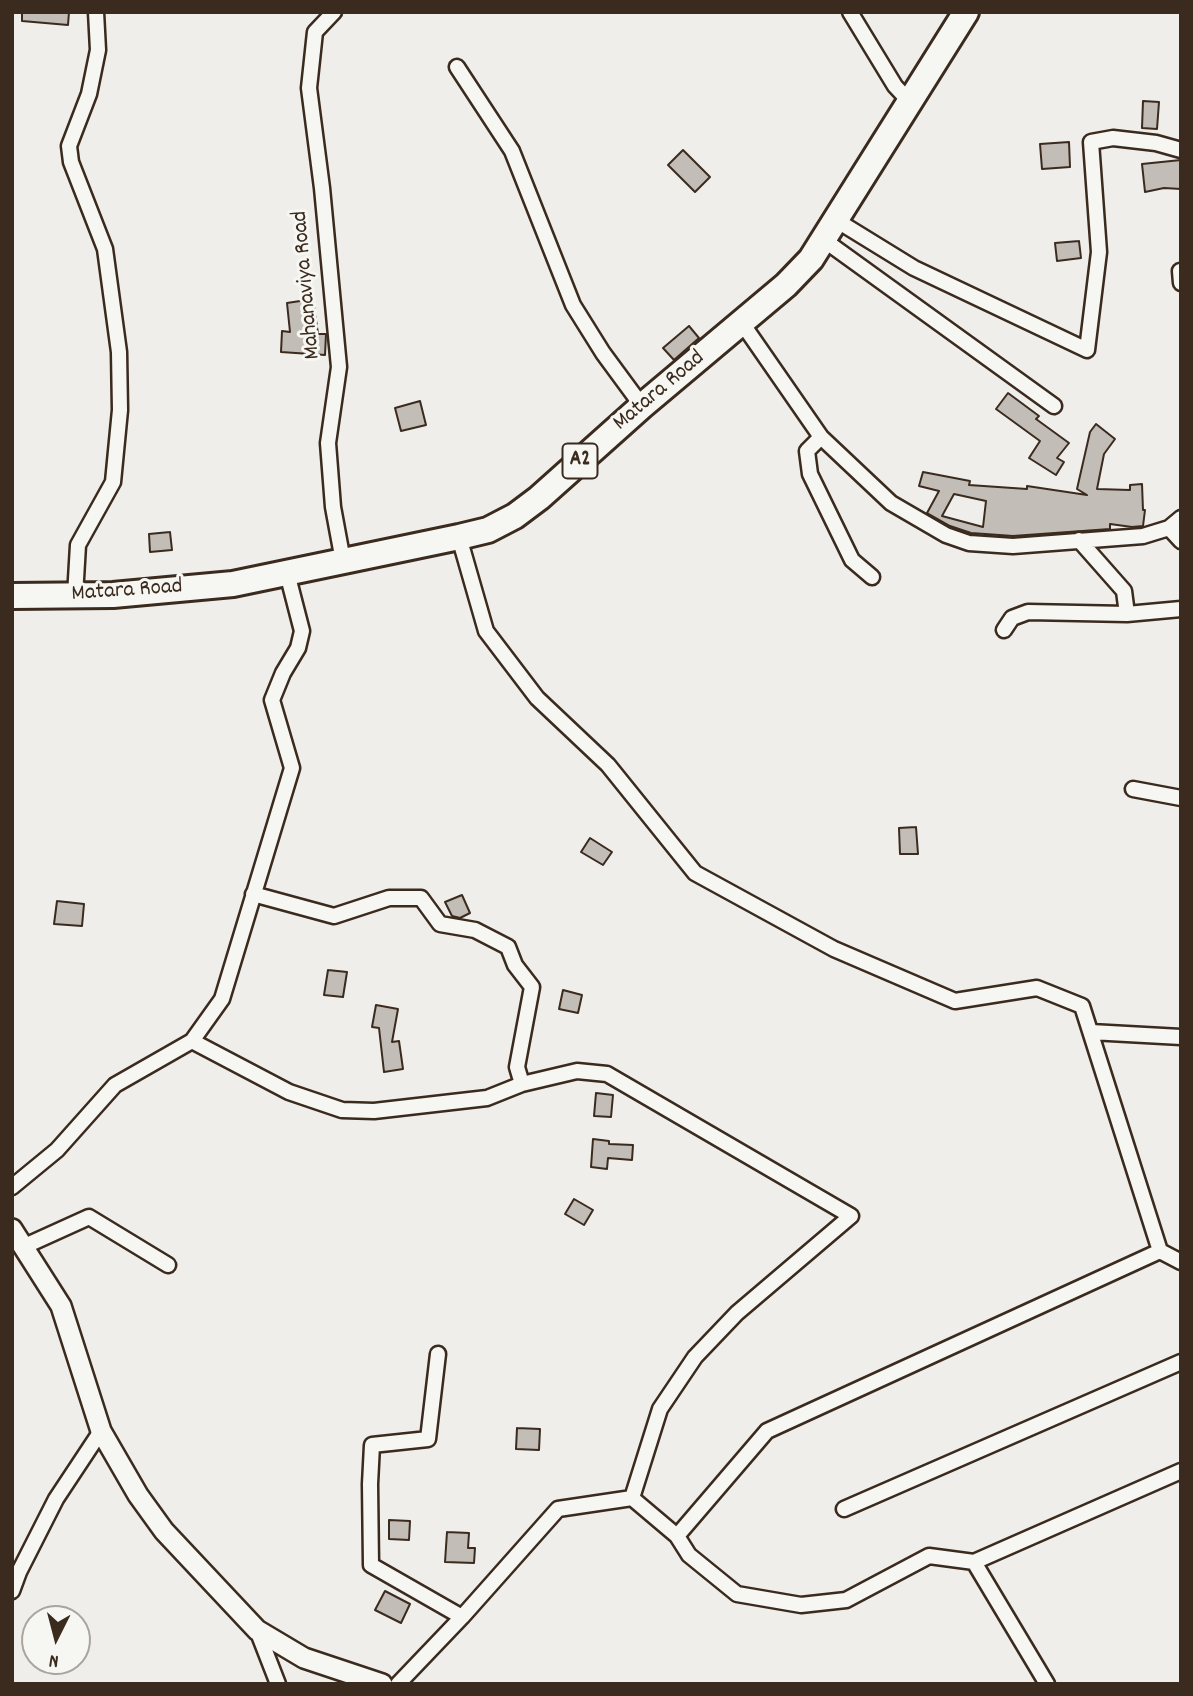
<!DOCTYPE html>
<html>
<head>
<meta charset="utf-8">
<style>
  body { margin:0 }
  #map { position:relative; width:1193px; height:1696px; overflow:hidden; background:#efeeea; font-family:Dekko,sans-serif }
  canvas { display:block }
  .frame { position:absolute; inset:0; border:14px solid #3b2a1e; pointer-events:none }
  .north { position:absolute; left:21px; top:1605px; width:70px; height:70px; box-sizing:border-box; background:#f6f6f2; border:2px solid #aba49d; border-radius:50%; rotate:186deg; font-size:19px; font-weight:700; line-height:28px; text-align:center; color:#3b2a1e }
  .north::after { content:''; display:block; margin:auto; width:24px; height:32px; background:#3b2a1e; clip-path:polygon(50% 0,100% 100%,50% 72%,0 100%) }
</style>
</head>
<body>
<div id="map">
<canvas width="1193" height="1696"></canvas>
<div class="frame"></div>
<div class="north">N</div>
</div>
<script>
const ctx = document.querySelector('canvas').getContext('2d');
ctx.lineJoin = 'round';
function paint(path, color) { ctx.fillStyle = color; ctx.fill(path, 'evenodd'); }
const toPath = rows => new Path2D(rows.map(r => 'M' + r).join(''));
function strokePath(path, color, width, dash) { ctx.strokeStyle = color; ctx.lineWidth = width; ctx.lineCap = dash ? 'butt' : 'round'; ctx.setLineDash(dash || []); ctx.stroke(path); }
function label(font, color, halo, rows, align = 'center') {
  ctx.font = font + ' Dekko,sans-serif'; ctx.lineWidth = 6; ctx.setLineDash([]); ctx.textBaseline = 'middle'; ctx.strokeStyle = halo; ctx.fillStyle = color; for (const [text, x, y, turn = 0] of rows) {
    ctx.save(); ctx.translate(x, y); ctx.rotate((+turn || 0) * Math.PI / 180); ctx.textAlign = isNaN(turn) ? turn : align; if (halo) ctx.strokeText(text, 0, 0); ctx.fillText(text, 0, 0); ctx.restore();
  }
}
const building = toPath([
  [22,12,69,12,68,25,22,21,22,12],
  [1143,101,1159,102,1157,129,1142,128,1143,101],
  [1069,142,1070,167,1042,169,1040,144,1069,142],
  [683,150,710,177,695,192,668,165,683,150],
  [1181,160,1181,189,1164,188,1145,192,1142,164,1181,160],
  [1079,241,1081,258,1057,261,1055,243,1079,241],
  [313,299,318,334,326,334,325,355,281,352,282,331,290,332,287,303,313,299],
  [689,326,699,338,674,360,663,348,689,326],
  [1008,393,1039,416,1036,419,1069,443,1057,458,1064,462,1056,475,1029,458,1040,441,996,409,1008,393],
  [420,401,426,425,401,431,395,408,420,401],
  [1096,424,1115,439,1104,454,1097,489,1130,490,1130,485,1142,484,1143,510,1145,510,1143,526,1132,527,1110,524,1110,529,1013,536,971,533,950,526,927,513,939,491,919,486,923,472,970,481,969,485,1027,489,1027,486,1087,495,1077,489,1090,432,1096,424],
  [954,494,986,501,983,527,942,516,954,494],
  [170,532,172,550,150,552,149,534,170,532],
  [916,827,918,854,900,854,899,828,916,827],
  [590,838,612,852,603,865,581,852,590,838],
  [462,895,470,913,460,918,452,916,445,902,462,895],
  [57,901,84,904,82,926,54,924,57,901],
  [328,970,347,972,343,997,324,995,328,970],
  [563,990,582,995,578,1013,559,1009,563,990],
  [376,1005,398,1009,392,1042,399,1041,403,1069,384,1072,379,1028,372,1027,376,1005],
  [596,1093,613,1095,611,1117,594,1116,596,1093],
  [593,1139,609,1141,609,1144,633,1145,632,1160,608,1158,607,1169,591,1167,593,1139],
  [574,1199,593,1210,584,1225,565,1214,574,1199],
  [517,1428,540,1429,539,1450,516,1449,517,1428],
  [389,1520,410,1521,409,1540,389,1539,389,1520],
  [447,1532,469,1533,468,1548,475,1548,474,1563,445,1562,447,1532],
  [385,1591,410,1604,401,1623,375,1610,385,1591]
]);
const street = toPath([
  [334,12,315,32,309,88,322,188,339,367,328,443,333,507,343,561],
  [850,12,895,86,909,101],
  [457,67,512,151,573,305,603,353,642,406],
  [836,220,914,268,1087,350,1099,252,1091,142,1113,138,1156,143,1181,150],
  [824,240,1054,406],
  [1180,271,1181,283],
  [742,323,821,437,891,503,946,535,969,543,1013,546,1143,536,1169,528,1181,518],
  [821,437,807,451,810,474,852,560,872,577],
  [1169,528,1181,541],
  [459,537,486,631,537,698,608,765,695,873,834,949,955,1001,1037,988,1082,1006,1160,1251,1181,1262],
  [1079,540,1124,591,1127,614],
  [75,596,78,545,113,482,120,410,119,352,105,249,71,162,69,146,89,94,98,50,96,12],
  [1004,630,1012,618,1028,612,1127,614,1181,609],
  [1133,789,1181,798],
  [253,894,334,916,389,898,421,898,440,924,475,930,508,947,515,965,532,987,517,1067,522,1084],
  [1091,1032,1181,1037],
  [192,1041,289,1092,342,1110,374,1111,487,1098,522,1084,577,1071,607,1074,851,1216,737,1313,695,1357,660,1409,632,1498],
  [12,1187,57,1150,115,1085,192,1041,222,999,292,768,272,700,283,673,298,648,302,631,287,573],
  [25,1246,89,1217,168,1265],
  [438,1354,428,1439,372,1445,370,1484,371,1565,462,1617],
  [844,1509,1181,1362],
  [677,1536,767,1431,1160,1251],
  [974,1562,1181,1471],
  [12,1591,19,1572,56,1499,101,1431],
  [257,1630,278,1684],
  [398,1684,462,1617,558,1509,632,1498,677,1536,689,1555,737,1594,801,1605,846,1600,929,1556,974,1562,1047,1684]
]);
const secondary = toPath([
  [12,1229,61,1306,101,1431,138,1495,164,1531,257,1630,304,1658,382,1684]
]);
const highway = toPath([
  [12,596,113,595,233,584,459,537,488,530,515,516,539,498,642,406,786,285,811,259,966,12]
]);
const shields = [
  [580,461,35]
];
const shieldNames = [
  ["A2",580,461]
];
const streetNames = [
  ["Mahanaviya Road",308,285,-95],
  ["Matara Road",660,392,-40],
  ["Matara Road",127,592,-4]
];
paint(building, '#c2bdb7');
strokePath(building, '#3b2a1e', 2);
strokePath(street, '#3b2a1e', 19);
strokePath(secondary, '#3b2a1e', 24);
strokePath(highway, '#3b2a1e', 30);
strokePath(street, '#f6f6f2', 14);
strokePath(secondary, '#f6f6f2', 19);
strokePath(highway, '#f6f6f2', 24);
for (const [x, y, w] of shields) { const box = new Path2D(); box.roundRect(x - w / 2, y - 17.5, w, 35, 5); ctx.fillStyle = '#f6f6f2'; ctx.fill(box); strokePath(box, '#3b2a1e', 2); }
label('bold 21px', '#3b2a1e', null, shieldNames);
label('23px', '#3b2a1e', '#f6f6f2', streetNames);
</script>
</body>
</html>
